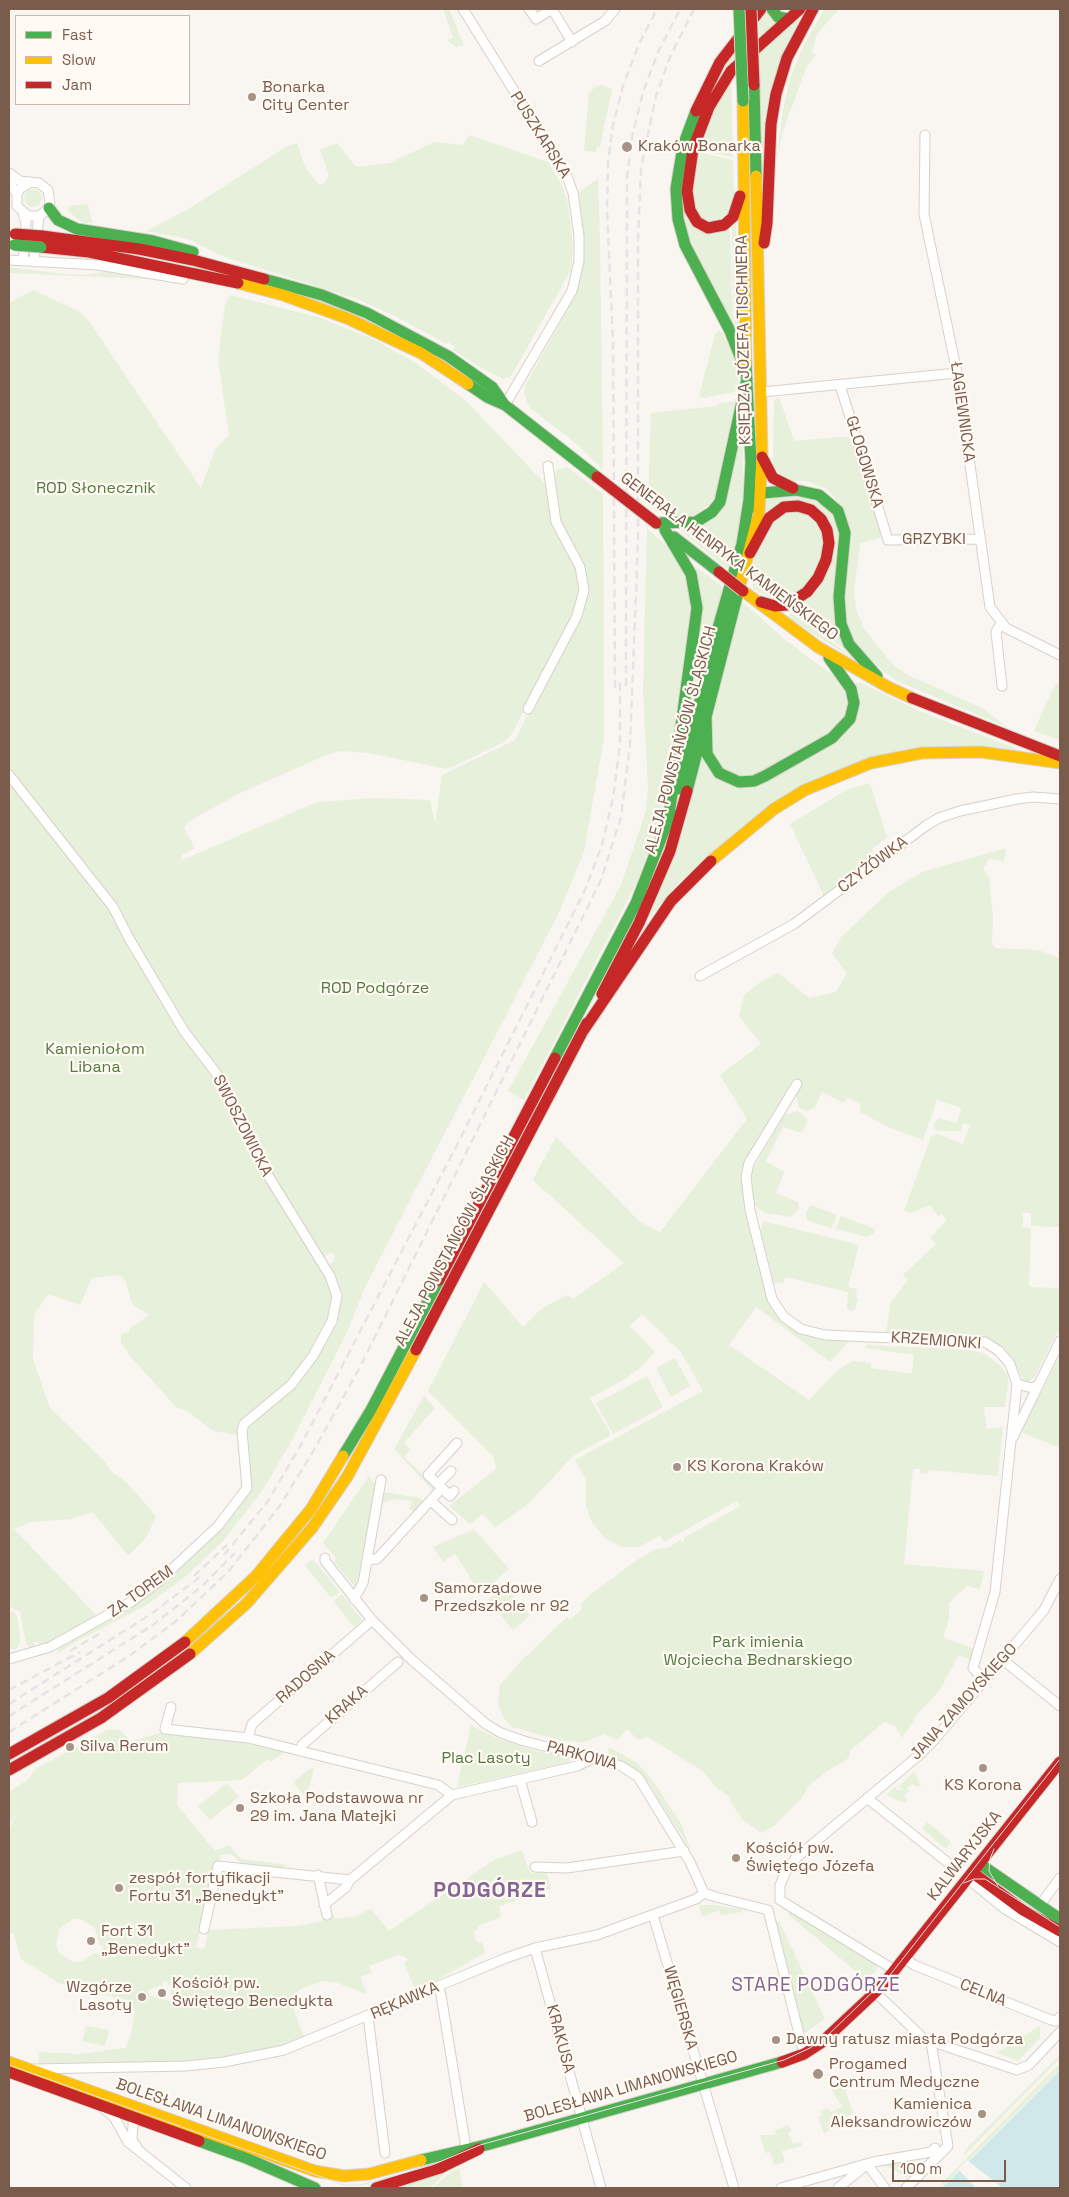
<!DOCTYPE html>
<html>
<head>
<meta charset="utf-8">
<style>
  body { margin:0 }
  #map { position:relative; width:1069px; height:2197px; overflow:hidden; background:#f9f5f0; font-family:"Space Grotesk",sans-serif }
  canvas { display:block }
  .frame { position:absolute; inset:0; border:10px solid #7a5c4d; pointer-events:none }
  .legend { position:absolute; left:15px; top:15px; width:175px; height:90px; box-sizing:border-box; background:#fffaf3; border:1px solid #cabbb1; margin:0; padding:6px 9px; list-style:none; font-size:15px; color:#7a5c4d }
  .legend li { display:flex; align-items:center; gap:10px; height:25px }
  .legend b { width:25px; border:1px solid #cabbb1 }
  .scale { position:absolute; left:892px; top:2160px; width:114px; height:22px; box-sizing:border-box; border:2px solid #7a5c4d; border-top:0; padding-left:6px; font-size:15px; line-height:18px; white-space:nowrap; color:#7a5c4d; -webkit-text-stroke:4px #fffaf3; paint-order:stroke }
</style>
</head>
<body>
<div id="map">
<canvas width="1069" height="2197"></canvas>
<div class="frame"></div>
<ul class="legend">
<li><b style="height:6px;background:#4caf50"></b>Fast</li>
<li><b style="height:6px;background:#ffc107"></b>Slow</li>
<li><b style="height:6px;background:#c62828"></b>Jam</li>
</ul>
<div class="scale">100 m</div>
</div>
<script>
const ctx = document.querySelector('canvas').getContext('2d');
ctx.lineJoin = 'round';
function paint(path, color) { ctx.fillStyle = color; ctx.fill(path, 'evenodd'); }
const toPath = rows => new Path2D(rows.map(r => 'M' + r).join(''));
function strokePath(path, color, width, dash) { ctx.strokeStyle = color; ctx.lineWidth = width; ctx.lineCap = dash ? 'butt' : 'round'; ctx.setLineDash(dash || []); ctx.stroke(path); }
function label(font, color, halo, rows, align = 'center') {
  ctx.font = font + ' "Space Grotesk",sans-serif'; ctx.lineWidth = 4.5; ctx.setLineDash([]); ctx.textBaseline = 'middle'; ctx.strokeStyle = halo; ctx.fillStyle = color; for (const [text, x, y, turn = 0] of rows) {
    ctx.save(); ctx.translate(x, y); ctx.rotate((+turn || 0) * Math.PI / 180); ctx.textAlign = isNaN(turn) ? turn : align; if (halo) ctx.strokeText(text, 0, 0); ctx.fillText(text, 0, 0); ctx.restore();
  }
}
const green = toPath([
  [443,9,449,9,464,45,456,47,447,40,453,38],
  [807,9,787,46,763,191,759,50],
  [824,9,839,9,817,34,812,52,816,55,806,68,784,128,777,156,783,110,790,79,802,48],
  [766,10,779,22,738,59,703,108,725,64],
  [731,79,733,156,731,157,698,149,708,123],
  [602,85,612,89,600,147,597,147,596,152,584,151,589,93,596,86],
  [469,135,548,162,563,187,568,204,573,247,571,270,511,376,503,379,480,367,453,350,455,347,448,342,446,344,399,318,357,299,222,256,188,239,146,231,187,210,286,147,297,143,305,167,319,185,325,183,329,175,320,150,337,143,356,167,390,163,434,142,463,145],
  [698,152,733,160,734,195,728,213,712,224,697,216,691,195],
  [598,179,600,239,603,470,578,445,529,407,524,393,525,386,574,298,582,268,583,244,579,192],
  '24 198a9 9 0 1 1 18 0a9 9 0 1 1-18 0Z',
  [88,204,92,223,83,223,68,211,69,206],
  [683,208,688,221,700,231,715,234,730,230,733,327,694,255,682,217],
  [736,222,739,325,734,327,732,228],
  [9,267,65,274,84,275,104,272,148,279,9,273],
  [33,290,80,312,89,321,201,488,215,450,229,435,218,360,225,305,230,295,318,317,375,340,417,364,466,401,548,487,554,525,580,576,581,593,575,614,511,735,503,743,447,769,369,753,340,751,324,756,240,793,188,822,184,828,195,848,182,855,180,861,317,802,373,798,430,800,435,824,442,775,515,740,584,606,587,593,585,577,579,558,559,525,553,476,558,469,567,467,603,494,604,738,584,852,559,913,365,1287,348,1330,289,1446,262,1491,223,1541,185,1577,147,1605,79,1640,57,1654,59,1647,117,1614,167,1579,205,1543,240,1503,250,1489,251,1480,245,1428,278,1400,302,1376,326,1340,335,1320,339,1297,337,1284,329,1267,336,1256,332,1252,324,1257,319,1253,276,1186,218,1073,185,1026,108,896,58,830,44,817,9,772,9,303],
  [718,331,722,332,731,350,737,369,739,391,704,398,699,396,715,334],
  [779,397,794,441,852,436,881,533,880,538,860,543,854,591,856,609,865,630,893,665,908,675,982,708,1007,727,899,682,883,671,854,642,844,611,845,510,827,489,807,481,785,481,773,465,774,400],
  [735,401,715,497,710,504,695,515,681,518,657,512,648,505,651,413,717,406,720,403],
  [743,423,743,518,730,571,681,531,682,528,705,523],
  [805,496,825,505,837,521,850,653,789,610,829,564,818,510,763,514,765,499],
  [800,510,824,531,822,562,795,598,776,599,767,596,754,589,748,573,769,525,779,514],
  [647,528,671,550,693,594,670,777,654,840,639,878,524,1100,508,1091,621,885,646,811,648,787,643,691],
  [692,564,724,588,684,748],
  [739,599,788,642,838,679,844,689,849,709,837,729,759,775,730,775,712,756,710,733],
  [791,613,851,656,854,659,810,632,788,617],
  [859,682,917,710,1025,752,965,748,819,777,680,881,645,923,701,752,733,784,842,735,854,685],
  [1055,684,1060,685,1060,740,1034,731],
  [9,778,103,895,213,1072,324,1271,334,1297,329,1320,322,1336,295,1376,245,1417,237,1435,213,1431,188,1412,176,1407,130,1356,121,1342,121,1334,129,1332,129,1329,149,1315,132,1304,126,1282,120,1275,92,1278,80,1305,48,1294,34,1315,33,1359,50,1408,105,1462,110,1470,127,1483,156,1516,146,1538,128,1556,93,1512,70,1519,31,1522,14,1529,98,1617,43,1646,35,1641,34,1648,31,1648,26,1644,20,1612,9,1606],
  [870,783,887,837,872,849,875,858,824,896,790,824,848,789],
  [1006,848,1004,861,989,859,983,869,989,877,993,918,992,943,995,948,1038,950,1060,958,1060,1227,1031,1226,1031,1213,1023,1213,1023,1227,1031,1228,1029,1287,1060,1288,1060,1330,1055,1336,1034,1378,1027,1382,1023,1380,1013,1359,985,1339,886,1332,891,1302,908,1280,903,1275,936,1244,930,1238,947,1220,941,1214,938,1216,930,1205,910,1213,904,1211,931,1136,938,1134,963,1144,970,1125,963,1123,961,1131,937,1131,933,1126,939,1118,956,1123,962,1108,937,1100,923,1140,888,1127,860,1112,861,1105,848,1097,843,1103,822,1092,815,1107,808,1111,799,1108,796,1096,788,1092,743,1173,744,1198,769,1303,782,1321,798,1333,819,1339,849,1341,830,1362,756,1307,729,1345,809,1400,839,1369,853,1361,871,1363,871,1368,912,1374,914,1355,866,1348,866,1345,969,1350,984,1353,1002,1367,1008,1376,1008,1384,1005,1407,984,1407,987,1429,1003,1427,998,1476,930,1470,926,1474,920,1473,920,1469,913,1469,904,1564,984,1571,980,1589,967,1586,949,1603,949,1619,943,1638,973,1648,970,1660,959,1655,939,1691,919,1712,902,1738,895,1726,884,1722,850,1751,850,1756,845,1761,830,1769,808,1786,801,1799,774,1826,762,1833,743,1820,731,1803,729,1797,714,1785,704,1772,648,1737,638,1740,627,1729,617,1740,605,1734,584,1742,563,1741,512,1727,503,1717,498,1704,500,1685,522,1660,567,1617,570,1620,581,1610,581,1604,595,1591,637,1560,656,1549,670,1547,680,1540,684,1543,684,1538,740,1506,737,1501,664,1542,660,1536,639,1547,622,1547,606,1539,593,1524,586,1507,586,1480,575,1460,703,1391,679,1349,670,1342,717,1293,669,1343,668,1339,642,1314,630,1326,655,1352,642,1366,625,1379,590,1398,611,1435,573,1456,528,1504,495,1528,483,1514,470,1524,449,1506,496,1469,493,1456,428,1391,484,1282,523,1327,541,1309,567,1295,573,1299,624,1263,533,1180,556,1137,640,1222,660,1232,747,1119,720,1075,761,1044,739,1016,744,995,759,983,778,973,809,998,836,992,847,973,832,953,841,937,889,892,922,872],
  [798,1111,808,1120,806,1125,801,1133,783,1127,766,1161,784,1172,776,1193,798,1202,799,1209,791,1217,764,1213,754,1204,751,1184,752,1171,784,1115],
  [811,1205,837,1215,831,1228,807,1220,806,1212],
  [841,1216,875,1229,874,1233,867,1237,836,1229],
  [763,1221,856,1244,858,1248,848,1287,857,1289,855,1297,858,1298,855,1309,851,1311,847,1308,848,1292,785,1277,784,1282,774,1283,761,1231],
  [1060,1356,1060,1448,1021,1432],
  [675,1358,690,1386,671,1397,656,1368],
  [647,1376,663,1407,613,1434,596,1403],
  [424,1396,435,1408,404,1443,410,1449,404,1457,433,1484,435,1493,394,1449],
  [369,1476,376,1486,356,1588,334,1562,336,1558,323,1543],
  [383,1492,420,1498,424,1503,376,1556,414,1512,410,1509,412,1501,396,1499,382,1503],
  [474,1529,509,1569,480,1594,455,1553,443,1562,433,1547],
  [313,1559,340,1592,331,1598,305,1565],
  [505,1586,530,1616,513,1630,488,1600],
  [342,1594,362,1620,354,1627,333,1601],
  [9,1611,15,1613,18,1619,20,1643,16,1649,9,1649],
  [471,1725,496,1738,536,1751,569,1758,570,1762,457,1787],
  [107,1730,120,1730,131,1741,160,1733,243,1743,285,1752,270,1762,268,1759,242,1780,178,1783,177,1805,215,1851,229,1845,241,1859,288,1865,281,1868,242,1864,231,1854,221,1855,196,1947,204,1949,209,1930,298,1926,323,1921,323,1917,333,1914,335,1919,353,1917,371,1909,389,1931,494,1860,522,1850,529,1871,532,1873,546,1872,551,1889,499,1906,501,1917,480,1925,474,1932,476,1941,482,1943,485,1953,437,1980,415,1989,404,1963,408,1960,405,1957,399,1955,369,1966,372,1972,360,1977,367,1994,335,1982,323,1981,300,1989,291,2002,304,2037,283,2046,196,2062,39,2063,38,2052,81,2054,125,2048,130,2038,135,2010,129,2001,59,1983,21,1959,14,1934,9,1932,9,1830,23,1801,9,1827,9,1792,29,1779,35,1769],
  [73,1919,81,1919,95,1928,99,1944,103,1946,100,1955,95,1953,82,1962,73,1962,59,1953,56,1945,59,1929],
  [167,1981,168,1985,171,1985,171,2001,150,1996,148,1990,163,1985,163,1982],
  [609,1747,637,1763,651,1778,680,1822,691,1851,649,1784,624,1762,607,1757],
  [311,1768,314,1769,306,1798,293,1782],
  [914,1771,921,1785,917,1787,912,1784,906,1788,910,1791,904,1794,907,1800,905,1803,886,1795,900,1783,895,1790,904,1790,898,1788],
  [227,1783,239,1797,210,1820,198,1806],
  [927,1822,951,1842,946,1849,922,1829],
  [699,1905,716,1905,742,1910,742,1912,721,1915,719,1910,702,1917],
  [792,1910,807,1919,805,1922,810,1923,810,1921,878,1963,876,1971,866,1980,788,1914],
  [779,1921,825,2019,806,2032,802,2033,780,1946,783,1940,780,1940,774,1922],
  [86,2026,109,2030,105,2046,82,2041],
  [1040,2026,1040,2038,1018,2061,997,2053],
  [1060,2055,1060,2058,964,2156,966,2149],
  [1060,2063,1060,2069,947,2182,937,2188],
  [844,2086,853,2113,824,2134,818,2116,822,2115,821,2111,829,2108,831,2112,842,2107,830,2087,837,2089],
  [789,2125,791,2132,788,2133,793,2144,801,2142,802,2146,782,2151,785,2162,774,2165,770,2152,765,2153,760,2135,776,2135,775,2130],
  [901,2161,916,2167,906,2178,894,2169,879,2165],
  [459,2168,463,2188,433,2188,452,2171],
  [444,2170,445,2174,430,2188,388,2188]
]);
const water = toPath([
  [1060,2070,1060,2188,941,2188,948,2182]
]);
const pier = toPath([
  [967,2160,1003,2188,976,2188,958,2169]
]);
const street = toPath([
  [463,9,567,176,573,193,579,236,579,261,572,291,505,405],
  [529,9,536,19,552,9],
  [552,9,572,42],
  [539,61,605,21,615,9],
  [925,135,924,214,957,373,990,607,1006,628,1060,655],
  [9,173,20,181,39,183,48,190,50,204,46,211,39,216,28,216,17,206,17,194,20,189,29,183],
  [9,182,17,194],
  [23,213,26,224,23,261],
  [9,260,98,265,183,279],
  [34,262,39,216],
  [840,385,888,540,981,539],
  [762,392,957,373],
  [1001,623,996,632,1002,686],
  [528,709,577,616,584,590,580,567,556,522,548,466],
  [9,775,113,907,130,940,184,1031,216,1073,250,1135,269,1177,330,1276,337,1296,332,1321,313,1356,291,1385,244,1424,242,1431,247,1488,218,1526,158,1582,131,1602,50,1647,9,1659],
  [700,976,794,924,927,825,939,818,960,811,1017,799,1033,797,1060,799],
  [797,1084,749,1163,746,1177,750,1210,772,1299,784,1317,801,1329,825,1335,985,1342,999,1351,1010,1364,1017,1384,995,1592,973,1668,985,1681],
  [1017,1384,1032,1388,1038,1385],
  [1013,1437,1060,1341],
  [438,1484,451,1471],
  [442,1488,450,1496,454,1491],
  [431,1501,452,1520],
  [325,1558,325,1561,372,1620,412,1660,486,1724,501,1733,524,1741,621,1766,638,1777,690,1862,704,1893],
  [367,1560,377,1559,442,1488,428,1475,457,1443],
  [354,1599,363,1583,381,1480],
  [1003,1660,1060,1706],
  [171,1707,165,1729,248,1738,438,1785,452,1795],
  [248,1738,252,1724,372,1620],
  [301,1751,302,1745,398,1662],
  [520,1779,532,1822],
  [867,1798,947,1862],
  [535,1867,567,1868,684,1851],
  [318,1875,327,1915],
  [968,1879,1005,1909,1060,1942],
  [704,1893,716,1897,768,1910],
  [780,1900,780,1885,788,1867,796,1858,918,1756,934,1740,1044,1610,1060,1579],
  [780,1900,896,1971],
  [324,1905,346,1887,350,1880],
  [1040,1905,1060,1878],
  [768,1910,804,2054],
  [653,1915,734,2188],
  [204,1929,218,1866,350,1880,452,1795,577,1766,592,1759],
  [535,1948,601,2188],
  [906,1959,914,1965,1051,2020,1056,2021,1060,2017],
  [438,1987,441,1995,466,2148,469,2151],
  [875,1992,924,2039,1017,2070,1029,2065,1060,2032],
  [368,2016,385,2153],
  [34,2069,186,2066,224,2062,284,2050,506,1958,535,1948,597,1935,696,1899,704,1893],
  [105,2110,114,2117,128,2142,186,2188],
  [134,2112,132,2140,137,2147],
  [867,2164,885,2188],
  [781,2188,873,2162,931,2152,935,2148],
  [838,2188,865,2166],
  [906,2188,948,2146,931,2042]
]);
const fast = toPath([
  [772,9,778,17,789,19],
  [754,85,756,176],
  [696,111,683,146,676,189,678,219,685,245,730,331,743,364],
  [49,208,58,220,77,229,153,241,193,252],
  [264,279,322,295,367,313,448,356,492,387,504,404],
  [468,384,487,397,505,405,597,477],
  [748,510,754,499,762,493,796,490,819,495,838,511,845,533,839,597,841,624,849,644,877,676],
  [656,523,696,522,712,512,720,502,747,379],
  [665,530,691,574,697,608,668,823],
  [674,537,719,572],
  [706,715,707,754,719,773,739,782,754,781,765,776,832,738,850,719,854,703,851,689,829,658],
  [678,789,718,628,742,544,749,500,751,462,746,364],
  [687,791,740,585],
  [555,1058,636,903,671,813],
  [343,1456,371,1410,439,1280],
  [980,1864,1060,1919],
  [199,2141,246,2158,315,2188],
  [421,2160,486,2145,782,2062]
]);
const slow = toPath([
  [743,101,746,364],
  [238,283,283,295,349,319,421,353,468,384],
  [740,585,759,513,762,457,756,176],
  [743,591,818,647,888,687,912,698],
  [711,861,774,809,805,790,871,763,922,753,981,752,1060,763],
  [185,1642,256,1576,311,1509,343,1456],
  [190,1654,247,1603,312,1528,347,1477,416,1350],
  [9,2062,315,2171,344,2176,369,2174,421,2160]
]);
const jam = toPath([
  [696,111,720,62,761,9],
  [740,196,733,217,724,225,708,228,697,222,690,210,687,191,693,149,709,107,731,71,800,9],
  [42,236,139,249,193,260,264,279],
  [764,243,767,223,771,124,776,94,787,58,813,9],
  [41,247,89,252,238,283],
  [762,457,773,478,793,488],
  [750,553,769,518,784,507,798,506,811,510,821,519,827,530,829,543,826,560,818,578,807,592,787,605,775,606,761,602],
  [912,698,1060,756],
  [602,994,639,923,670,851,687,791],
  [583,1031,671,901,711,861],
  [439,1280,555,1058],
  [416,1350,587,1023],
  [9,1754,108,1698,185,1642],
  [9,1770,101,1718,190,1654],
  [973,1873,1023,1910,1060,1931],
  [782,2062,804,2054,821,2043,882,1986,1060,1762],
  [9,2072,199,2141],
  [376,2188,440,2168,479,2149]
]);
const tram = toPath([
  [994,1849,990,1859,989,1871,998,1886],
  [964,1883,974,1879,985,1879,1060,1927],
  [9,2065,344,2185,361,2185,432,2165,480,2145,784,2060,810,2048,827,2036,890,1975,1060,1759]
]);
const rail = toPath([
  [626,686,627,179,632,137,643,92,658,52,680,9],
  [615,688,613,341,607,210,608,162,613,125,623,86,639,44,657,9],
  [224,1555,268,1501,302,1443,458,1143,585,890,602,845,613,798,620,744,620,678],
  [194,1576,227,1545],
  [70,1651,104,1631],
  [9,1690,80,1652],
  [9,1704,151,1614,204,1574],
  [9,1716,153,1625,201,1587,235,1553],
  [9,1732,129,1656,175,1622,228,1572,279,1507,314,1450,360,1367,601,880,621,817,630,745,638,541,638,239,641,168,656,96,670,57,694,9]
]);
const fastBridge = toPath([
  [739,9,743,101],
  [14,245,41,247]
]);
const jamBridge = toPath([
  [751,9,754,85],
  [15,234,42,236],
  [597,477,656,523],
  [719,572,743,591]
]);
const markers = [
  [252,97,5,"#a69286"],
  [627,147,6,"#a69286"],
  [677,1467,5,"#a69286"],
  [424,1598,5,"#a69286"],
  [70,1747,5,"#a69286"],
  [983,1768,5,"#a69286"],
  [240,1808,5,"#a69286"],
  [736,1858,5,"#a69286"],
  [119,1888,5,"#a69286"],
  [91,1941,5,"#a69286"],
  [162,1993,5,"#a69286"],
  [142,1997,5,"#a69286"],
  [776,2040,5,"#a69286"],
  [818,2074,6,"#a69286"],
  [982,2114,5,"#a69286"]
];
const poiNames = [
  ["Bonarka",262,88],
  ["City Center",262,106],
  ["Kraków Bonarka",638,147],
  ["KS Korona Kraków",687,1467],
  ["Samorządowe",434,1589],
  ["Przedszkole nr 92",434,1607],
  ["Silva Rerum",80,1747],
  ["KS Korona",983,1786,"center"],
  ["Szkoła Podstawowa nr",250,1799],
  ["29 im. Jana Matejki",250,1817],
  ["Kościół pw.",746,1849],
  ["Świętego Józefa",746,1867],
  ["zespół fortyfikacji",129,1879],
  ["Fortu 31 „Benedykt”",129,1897],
  ["Fort 31",101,1932],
  ["„Benedykt”",101,1950],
  ["Kościół pw.",172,1984],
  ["Świętego Benedykta",172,2002],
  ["Wzgórze",132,1988,"right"],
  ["Lasoty",132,2006,"right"],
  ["Dawny ratusz miasta Podgórza",786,2040],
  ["Progamed",829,2065],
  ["Centrum Medyczne",829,2083],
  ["Kamienica",972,2105,"right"],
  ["Aleksandrowiczów",972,2123,"right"]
];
const streetNames = [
  ["PUSZKARSKA",540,135,58],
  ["KSIĘDZA JÓZEFA TISCHNERA",744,340,-91],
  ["ŁAGIEWNICKA",962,412,82],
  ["GŁOGOWSKA",864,462,73],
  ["GRZYBKI",934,540],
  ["GENERAŁA HENRYKA KAMIEŃSKIEGO",729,557,37],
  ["ALEJA POWSTAŃCÓW ŚLĄSKICH",681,740,-75],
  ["CZYŻÓWKA",873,865,-37],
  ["SWOSZOWICKA",242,1126,63],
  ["ALEJA POWSTAŃCÓW ŚLĄSKICH",455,1241,-62],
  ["KRZEMIONKI",936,1341,4],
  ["ZA TOREM",141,1592,-36],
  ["RADOSNA",306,1677,-41],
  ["JANA ZAMOYSKIEGO",964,1702,-48],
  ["KRAKA",347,1705,-41],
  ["PARKOWA",582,1756,15],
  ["KALWARYJSKA",965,1856,-52],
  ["CELNA",983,1993,22],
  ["RĘKAWKA",405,2001,-23],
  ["WĘGIERSKA",680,2008,74],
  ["KRAKUSA",560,2039,75],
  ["BOLESŁAWA LIMANOWSKIEGO",631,2087,-16],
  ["BOLESŁAWA LIMANOWSKIEGO",221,2120,19]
];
const parkNames = [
  ["ROD Słonecznik",96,489],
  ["ROD Podgórze",375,989],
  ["Kamieniołom",95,1050],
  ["Libana",95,1068],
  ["Park imienia",758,1643],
  ["Wojciecha Bednarskiego",758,1661],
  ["Plac Lasoty",486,1759]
];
const quarterNames = [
  ["STARE PODGÓRZE",816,1986]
];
const districtNames = [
  ["PODGÓRZE",490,1891]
];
paint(green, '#e7f0db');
paint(water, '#d0e8ea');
paint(pier, '#f9f5f0');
strokePath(street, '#d7d1cb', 11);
strokePath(fast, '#d9d2cb', 13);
strokePath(slow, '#d9d2cb', 13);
strokePath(jam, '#d9d2cb', 13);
strokePath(street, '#fefefd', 9);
strokePath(fast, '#4caf50', 11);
strokePath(slow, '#ffc107', 11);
strokePath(jam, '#c62828', 11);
strokePath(tram, '#e6e3e7', 1);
strokePath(rail, '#e6e3e7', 2.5, [8, 5]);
strokePath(fastBridge, '#d9d2cb', 13, []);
strokePath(jamBridge, '#d9d2cb', 13, []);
strokePath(fastBridge, '#4caf50', 11);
strokePath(jamBridge, '#c62828', 11);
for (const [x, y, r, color] of markers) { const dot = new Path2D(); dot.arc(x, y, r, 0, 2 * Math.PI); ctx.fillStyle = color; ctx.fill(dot); strokePath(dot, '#fffaf3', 2); }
label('16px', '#7a5c4d', '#fffaf3', poiNames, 'left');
label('16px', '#7a5c4d', '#fffaf3', streetNames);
label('16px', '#537a41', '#fffaf3', parkNames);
ctx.letterSpacing = '1px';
label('19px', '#846695', '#fffaf3', quarterNames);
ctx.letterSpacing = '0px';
ctx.letterSpacing = '1px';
label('bold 21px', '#846695', '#fffaf3', districtNames);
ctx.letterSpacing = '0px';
</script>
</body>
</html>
